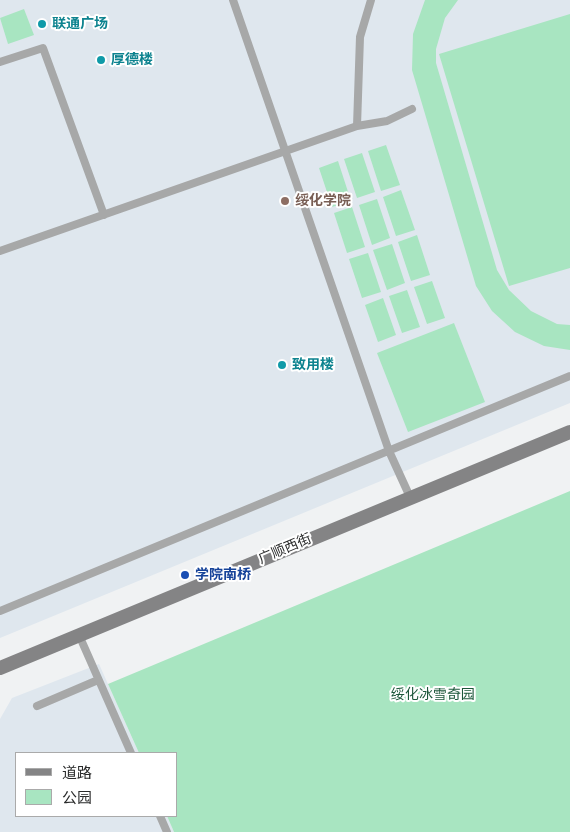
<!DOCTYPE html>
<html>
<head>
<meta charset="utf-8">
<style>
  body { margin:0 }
  #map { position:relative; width:570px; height:832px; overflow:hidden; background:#f0f2f3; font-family:"IBM Plex Sans","Noto Sans SC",sans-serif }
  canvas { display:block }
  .legend { position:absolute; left:15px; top:752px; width:162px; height:65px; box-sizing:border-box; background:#fff; border:1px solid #aaa; margin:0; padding:6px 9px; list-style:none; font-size:15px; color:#2a2b2b }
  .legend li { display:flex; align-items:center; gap:10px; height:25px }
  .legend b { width:25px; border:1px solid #aaa }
</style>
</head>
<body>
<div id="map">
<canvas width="570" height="832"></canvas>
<ul class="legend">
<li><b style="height:6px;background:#848485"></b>道路</li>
<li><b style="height:14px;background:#a8e5c1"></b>公园</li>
</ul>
</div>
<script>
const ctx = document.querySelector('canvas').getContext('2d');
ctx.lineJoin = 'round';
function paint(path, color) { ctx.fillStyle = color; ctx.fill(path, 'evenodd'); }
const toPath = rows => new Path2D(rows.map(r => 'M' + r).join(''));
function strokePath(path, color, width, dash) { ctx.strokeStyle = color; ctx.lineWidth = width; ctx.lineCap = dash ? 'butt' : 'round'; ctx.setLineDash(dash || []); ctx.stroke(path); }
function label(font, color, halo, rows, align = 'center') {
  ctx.font = font + ' "IBM Plex Sans","Noto Sans SC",sans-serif'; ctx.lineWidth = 4; ctx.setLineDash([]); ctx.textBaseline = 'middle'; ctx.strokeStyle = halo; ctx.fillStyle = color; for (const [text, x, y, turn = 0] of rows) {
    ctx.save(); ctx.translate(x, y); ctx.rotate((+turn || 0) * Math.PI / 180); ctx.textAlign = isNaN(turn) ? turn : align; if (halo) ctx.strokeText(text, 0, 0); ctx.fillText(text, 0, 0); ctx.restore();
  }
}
const built = toPath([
  [0,0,570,0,570,403,0,638],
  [99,664,139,753,16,753,16,816,167,816,174,832,0,832,0,719,12,698]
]);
const green = toPath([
  [425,0,458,0,445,18,436,49,436,63,497,270,509,290,531,311,557,324,570,325,570,350,544,346,515,332,492,311,476,286,412,70,413,34],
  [24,9,34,35,8,44,0,18],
  [570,14,570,268,509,286,439,54],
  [386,145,400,185,381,191,368,151],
  [362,153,375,192,357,198,344,159],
  [338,161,351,201,332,207,319,168],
  [401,190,415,230,396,236,383,197],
  [377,199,390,238,372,245,359,205],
  [352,207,365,247,347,253,334,213],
  [417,235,430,275,411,281,398,242],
  [392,244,405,283,387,290,373,250],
  [368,253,381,292,362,298,349,259],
  [432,281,445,318,427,324,414,287],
  [407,290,420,327,402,333,389,296],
  [383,298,396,335,378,342,365,305],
  [454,323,485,402,408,432,377,353],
  [570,491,570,832,174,832,167,816,176,816,176,753,139,753,108,684]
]);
const service = toPath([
  [233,0,389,451,410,497],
  [0,62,43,48,104,215],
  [357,126,387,121,412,109],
  [0,251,357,126,360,37,371,0],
  [0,611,570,376],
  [79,635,131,753],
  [37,706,98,680],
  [160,816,167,832]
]);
const secondary = toPath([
  [0,668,570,432]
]);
const markers = [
  [42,24,5,"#0f9aa8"],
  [101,60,5,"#0f9aa8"],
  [285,201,5,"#8d6e63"],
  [282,365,5,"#0f9aa8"],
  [185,575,5,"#1a4fb4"]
];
const cultureNames = [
  ["联通广场",52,24],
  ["厚德楼",111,60],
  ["致用楼",292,365]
];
const educationNames = [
  ["绥化学院",295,201]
];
const streetNames = [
  ["广顺西街",285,549,-23]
];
const transitNames = [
  ["学院南桥",195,575]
];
const parkNames = [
  ["绥化冰雪奇园",433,695]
];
paint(built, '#dfe7ee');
paint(green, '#a8e5c1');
strokePath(service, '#a7a8a8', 8);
strokePath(secondary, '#848485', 14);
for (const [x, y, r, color] of markers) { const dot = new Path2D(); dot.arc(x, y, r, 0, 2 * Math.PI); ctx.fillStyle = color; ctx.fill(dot); strokePath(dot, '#fff', 2); }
label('bold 14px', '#0d838f', '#fff', cultureNames, 'left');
label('bold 14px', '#785e54', '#fff', educationNames, 'left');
label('14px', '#2a2b2b', '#fff', streetNames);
label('bold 14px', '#164399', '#fff', transitNames, 'left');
label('14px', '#1c573a', '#fff', parkNames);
</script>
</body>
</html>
